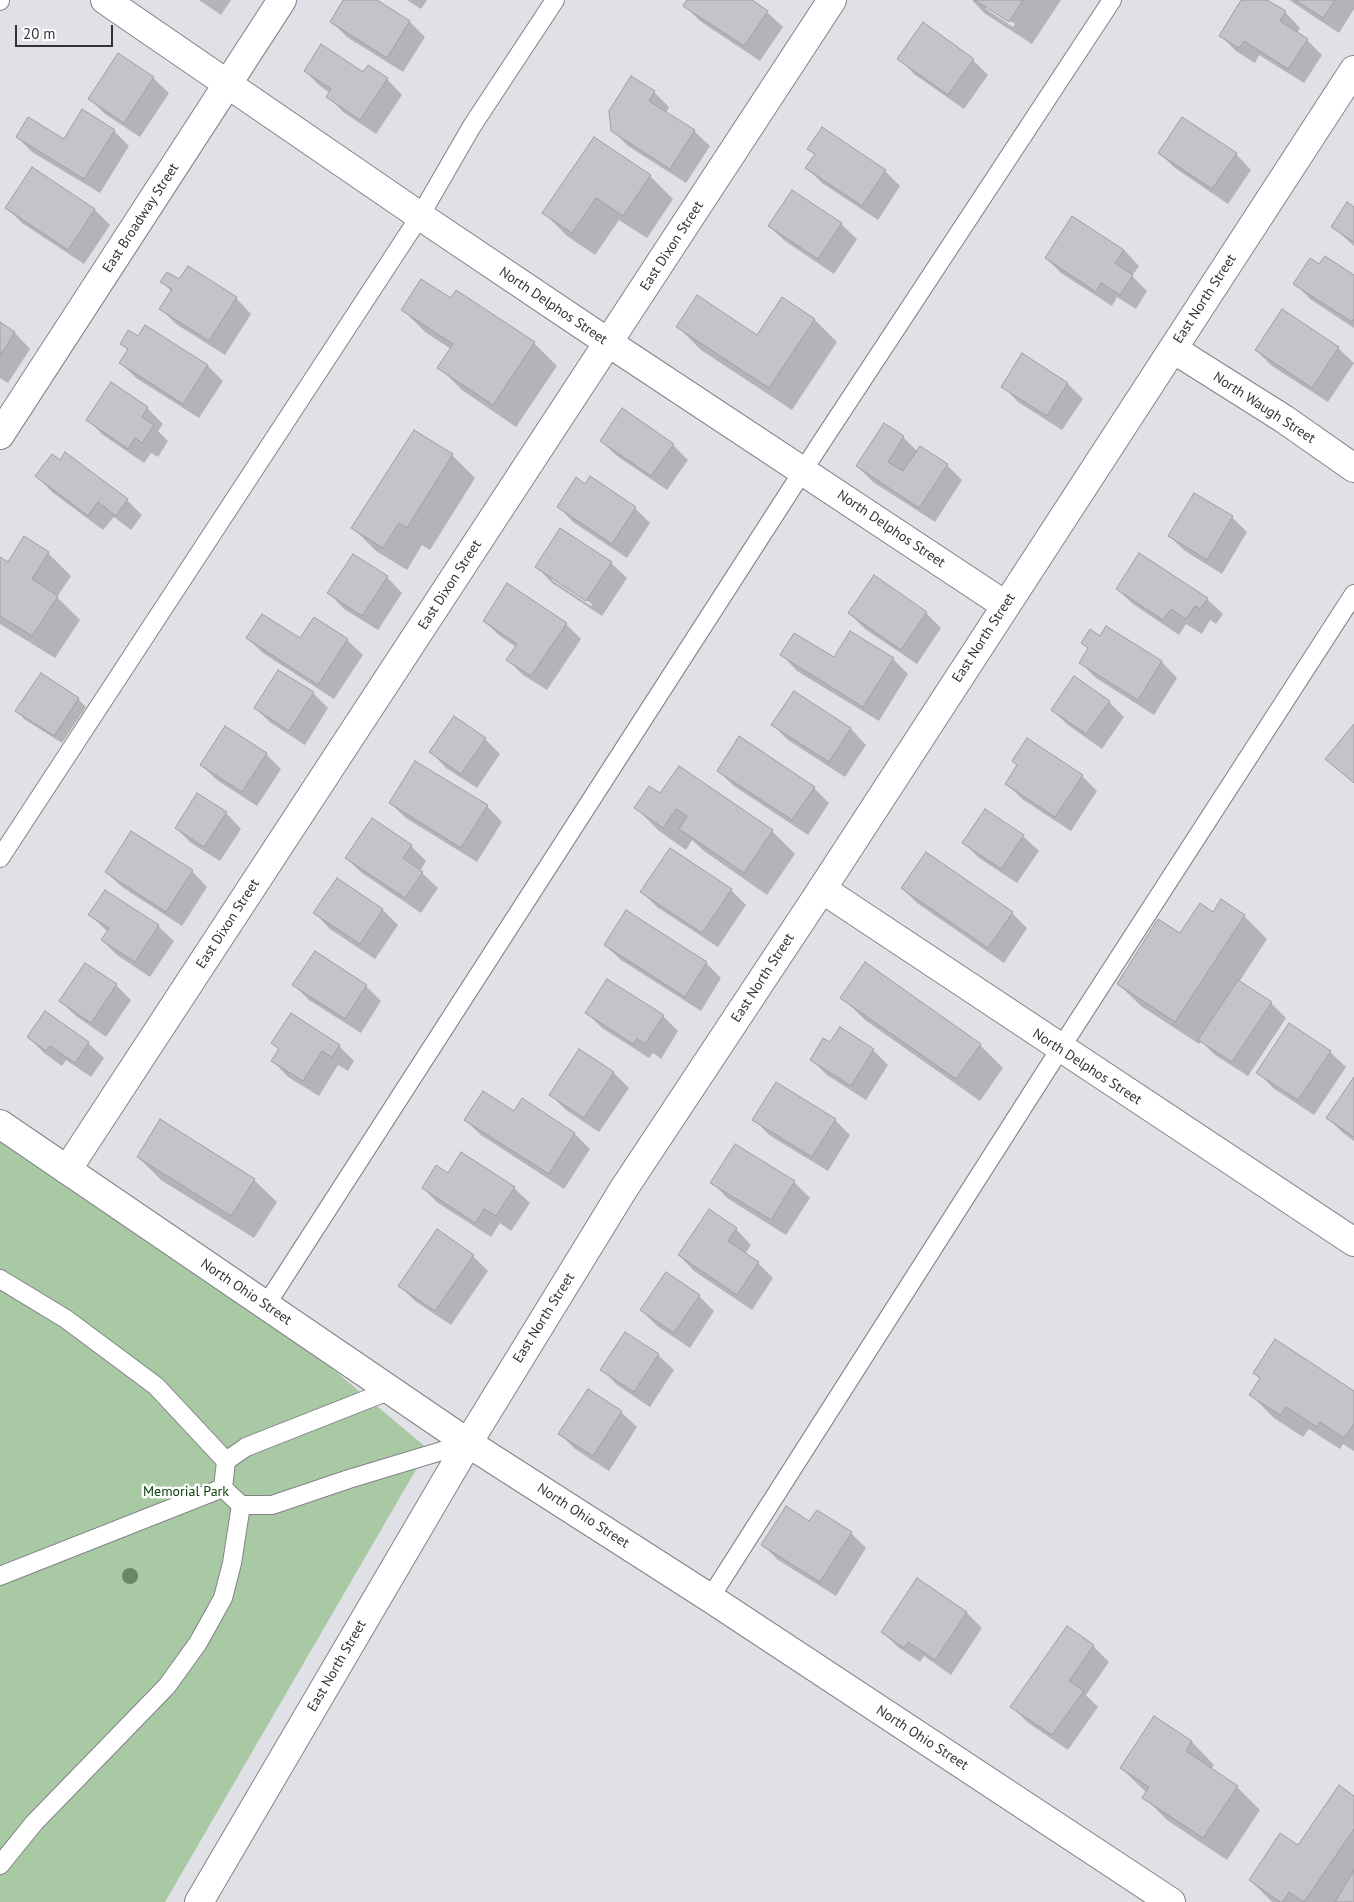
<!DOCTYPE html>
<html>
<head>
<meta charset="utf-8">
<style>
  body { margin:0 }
  #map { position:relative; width:1354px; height:1902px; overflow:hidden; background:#dfe1e6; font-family:"PT Sans",sans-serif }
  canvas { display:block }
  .scale { position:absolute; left:15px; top:25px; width:98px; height:22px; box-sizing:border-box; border:2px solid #313334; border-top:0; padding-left:6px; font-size:15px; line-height:18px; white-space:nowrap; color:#313334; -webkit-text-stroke:4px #fff; paint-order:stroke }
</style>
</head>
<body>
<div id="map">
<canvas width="1354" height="1902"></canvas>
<div class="scale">20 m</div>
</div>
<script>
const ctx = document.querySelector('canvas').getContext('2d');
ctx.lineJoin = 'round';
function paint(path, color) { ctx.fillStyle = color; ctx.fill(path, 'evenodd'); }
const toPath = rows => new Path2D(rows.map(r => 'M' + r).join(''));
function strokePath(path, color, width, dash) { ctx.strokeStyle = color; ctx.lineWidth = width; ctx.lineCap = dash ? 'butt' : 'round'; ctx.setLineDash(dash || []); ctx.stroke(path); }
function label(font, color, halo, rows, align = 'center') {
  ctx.font = font + ' "PT Sans",sans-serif'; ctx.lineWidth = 5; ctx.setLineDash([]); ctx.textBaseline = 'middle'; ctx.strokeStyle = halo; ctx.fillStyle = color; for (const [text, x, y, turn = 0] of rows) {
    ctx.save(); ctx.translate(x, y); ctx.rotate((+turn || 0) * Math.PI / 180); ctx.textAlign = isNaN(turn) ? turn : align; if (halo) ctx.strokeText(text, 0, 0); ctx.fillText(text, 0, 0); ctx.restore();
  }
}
const green = toPath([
  [0,1140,316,1355,428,1449,165,1902,0,1902]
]);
const shadow = toPath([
  [199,0,231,0,221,15],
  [345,0,374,0,410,22,425,37,403,72,347,37,331,21],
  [407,0,427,0,421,9],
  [689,0,749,0,767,12,783,27,760,61,700,21,685,6],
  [972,0,1061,0,1032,44,984,13],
  [986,6,1015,24,1013,27,986,9],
  [1243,0,1265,0,1285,12,1300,28,1297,33,1307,40,1322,55,1304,83,1259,55,1255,63,1236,51,1221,36],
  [1289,0,1354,0,1354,9,1339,33],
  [119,55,153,78,169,93,140,137,105,114,90,99],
  [899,58,973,60,988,75,964,109,914,74],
  [305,71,387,79,402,95,376,134,343,112,328,96,330,93,320,86],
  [654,92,669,107,666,113,694,131,710,146,686,183,628,146,612,130],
  [114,131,129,146,100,193,32,152,17,137,64,140],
  [809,149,885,171,900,186,878,220,822,183,807,168,815,155],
  [1159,153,1236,154,1251,170,1228,204,1175,168],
  [33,169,95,210,110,225,84,264,22,223,7,208],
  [650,176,673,199,647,238,619,220,595,255,567,236,544,213],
  [792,192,841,224,857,239,834,274,785,241,769,226],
  [1354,209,1354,246,1333,227],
  [1124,250,1139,266,1132,276,1147,291,1136,309,1117,297,1112,306,1061,273,1046,258],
  [1320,266,1354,276,1354,328,1310,299,1295,283],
  [180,281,236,298,251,314,225,355,176,324,161,309,172,292,162,282],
  [451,300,534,343,557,366,516,427,462,390,439,367,451,349,425,332,403,310],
  [814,319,837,342,792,410,701,350,678,327,757,336],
  [0,324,15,333,30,349,8,383,0,378],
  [138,338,208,366,223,381,199,418,136,378,121,363,129,351,121,343],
  [1338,348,1354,363,1328,402,1272,366,1256,350],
  [112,384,147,408,163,424,158,431,168,441,158,457,151,453,144,463,103,435,88,420],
  [1068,384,1083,399,1062,430,1018,402,1003,386],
  [414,431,452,455,475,478,430,550,422,545,407,570,376,551,353,528],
  [903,437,917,451,947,465,962,480,935,522,873,482,857,466],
  [601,441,673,445,688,460,667,490,617,456],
  [37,476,127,500,142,515,131,530,114,517,103,530,52,492],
  [558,506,635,508,650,523,627,558,573,522],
  [1232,517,1247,532,1222,574,1185,551,1169,536],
  [561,530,611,563,627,578,602,616,552,583,537,567],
  [552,577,592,604,591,606,552,580],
  [48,553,71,576,57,597,80,620,55,658,0,624,0,558,8,563],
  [1140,555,1207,599,1223,614,1216,624,1210,620,1202,634,1186,624,1179,635,1133,604,1117,589],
  [387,577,402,593,378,630,344,609,329,593],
  [849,613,926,613,941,628,917,664,865,629],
  [484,621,566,624,581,639,547,690,523,675,508,660,516,647,500,636],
  [1107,628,1162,662,1177,678,1154,715,1096,678,1081,663,1089,649,1083,643,1101,637],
  [247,638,347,640,363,655,334,699,263,653],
  [782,655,834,659,893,659,908,674,879,721,797,671],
  [794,692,851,729,866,745,845,777,788,740,773,725],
  [313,693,328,708,305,745,271,723,255,708],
  [78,699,86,707,62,743,24,719,17,711],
  [1109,702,1124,717,1102,749,1068,725,1052,710],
  [485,739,500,754,477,788,446,768,431,752],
  [266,754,281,769,257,806,217,780,201,765],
  [718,771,814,788,829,803,808,835,734,786],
  [1082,776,1097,791,1071,831,1022,799,1006,783],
  [660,794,772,831,795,854,767,895,704,851,692,840,686,850,659,831,636,808],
  [390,803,487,806,502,822,477,862,406,818],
  [986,810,1023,836,1039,851,1017,883,979,858,964,843],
  [226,813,241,829,220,861,191,843,176,828],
  [411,846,426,861,420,871,438,888,421,913,362,873,346,858],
  [192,871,207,887,182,926,122,887,106,872],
  [337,880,383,910,398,925,375,959,330,929,315,913],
  [902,888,1012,913,1027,928,1004,963,917,903],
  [731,890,746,905,718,947,657,907,642,892],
  [1214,914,1244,916,1267,939,1239,982,1271,1003,1286,1018,1248,1076,1215,1055,1201,1041,1199,1044,1141,1006,1118,984,1180,935],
  [90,915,158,926,174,941,150,977,117,955,102,940,108,932],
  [605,945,706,963,721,978,701,1011,621,960],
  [116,985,131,1000,106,1037,76,1016,60,1001],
  [294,985,366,986,381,1001,361,1033,309,1000],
  [842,997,980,1045,1003,1068,980,1101,865,1020],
  [586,1012,663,1016,678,1031,661,1059,653,1053,649,1058,602,1028],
  [45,1013,88,1043,104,1058,91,1077,66,1060,62,1066,44,1053,28,1037],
  [831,1044,873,1050,888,1065,866,1100,827,1075,812,1060],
  [339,1046,354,1061,348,1071,338,1065,319,1096,288,1077,273,1061],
  [580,1051,614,1073,629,1088,599,1132,566,1110,551,1095],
  [1330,1052,1346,1067,1314,1115,1273,1088,1258,1072],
  [1354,1079,1354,1141,1343,1133,1328,1118],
  [522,1100,575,1134,590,1149,564,1189,481,1135,465,1120,514,1113],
  [754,1119,835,1120,850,1135,828,1171,769,1135],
  [735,1145,794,1182,810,1198,786,1235,727,1198,712,1182],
  [138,1157,254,1180,277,1202,254,1238,161,1180],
  [448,1174,514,1188,530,1203,511,1231,500,1223,491,1237,438,1203,423,1188],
  [736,1229,751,1245,745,1254,758,1263,773,1278,752,1310,694,1271,679,1255],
  [473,1256,488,1271,451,1325,415,1301,400,1286],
  [699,1296,714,1311,690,1348,657,1326,641,1310],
  [625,1333,658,1355,674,1370,650,1407,617,1385,602,1369],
  [1255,1373,1354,1392,1354,1451,1343,1444,1340,1449,1309,1429,1303,1437,1274,1418,1251,1395,1261,1379],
  [621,1412,637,1427,609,1471,575,1449,560,1434],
  [810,1523,851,1533,866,1548,836,1596,778,1560,763,1545],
  [918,1580,967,1613,982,1628,951,1675,924,1656,920,1662,898,1647,883,1632],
  [1067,1628,1093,1646,1109,1662,1086,1695,1098,1707,1068,1750,1027,1722,1012,1706],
  [1154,1717,1192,1742,1214,1765,1211,1769,1237,1787,1260,1810,1227,1860,1167,1820,1144,1797,1147,1793,1121,1768],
  [1354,1797,1354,1902,1272,1902,1250,1880,1298,1847]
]);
const building = toPath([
  [343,0,377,0,410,21,387,58,330,22,343,0],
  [687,0,752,0,768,11,744,46,683,6,687,0],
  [975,0,1023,0,1009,22,975,0],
  [1241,0,1267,0,1286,11,1280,21,1308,39,1288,69,1244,41,1239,48,1219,36,1241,0],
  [1295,0,1335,0,1323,18,1295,0],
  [923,22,974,59,948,95,897,59,923,22],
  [321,44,363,72,368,65,388,78,360,120,326,97,331,89,304,71,321,44],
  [118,53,154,77,124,123,88,99,118,53],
  [631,76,655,91,649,101,695,130,670,169,611,131,609,111,631,76],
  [82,109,115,130,84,179,16,137,28,117,64,139,82,109],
  [1182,117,1237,153,1212,189,1158,153,1182,117],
  [822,127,886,170,862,206,805,168,815,154,807,149,822,127],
  [594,137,651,175,623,216,596,198,572,233,542,213,594,137],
  [32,167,95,209,68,250,5,208,32,167],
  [792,190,842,223,818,259,768,226,792,190],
  [1347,202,1354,207,1354,242,1331,227,1347,202],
  [1072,216,1124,250,1115,263,1133,275,1120,295,1101,283,1096,292,1045,258,1072,216],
  [1325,256,1354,275,1354,319,1352,322,1293,284,1310,258,1319,264,1325,256],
  [188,266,237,297,209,341,159,309,172,289,160,282,167,272,179,279,188,266],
  [421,279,451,298,456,290,535,342,493,405,437,368,453,344,401,310,421,279],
  [697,295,757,335,782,297,815,319,769,388,676,327,697,295],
  [1282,309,1339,347,1312,388,1255,350,1282,309],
  [0,322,15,332,0,356,0,322],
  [145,325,208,365,183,404,119,363,128,349,120,344,128,330,138,336,145,325],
  [1022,353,1068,383,1047,416,1001,387,1022,353],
  [111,382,148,407,142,417,154,425,142,443,135,438,128,449,86,420,111,382],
  [622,408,674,444,651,476,600,441,622,408],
  [884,423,904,436,888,462,903,471,920,446,948,464,919,508,856,466,884,423],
  [414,430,453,454,407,528,399,523,383,548,351,528,414,430],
  [65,452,128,499,116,516,98,502,88,516,35,476,52,454,60,460,65,452],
  [590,476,636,507,612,544,557,507,576,477,585,484,590,476],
  [1194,493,1233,516,1207,560,1168,536,1194,493],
  [560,528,612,562,586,601,535,567,560,528],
  [24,536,49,552,32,579,58,596,32,636,0,616,0,557,8,562,24,536],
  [1139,553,1208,598,1200,609,1195,606,1186,619,1171,609,1163,620,1116,589,1139,553],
  [353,554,388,576,362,616,327,593,353,554],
  [874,575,927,612,901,650,848,613,874,575],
  [507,583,567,623,531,676,506,660,517,644,483,621,507,583],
  [262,614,300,638,314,617,348,639,318,685,246,638,262,614],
  [1106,626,1162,661,1138,700,1079,663,1088,648,1081,643,1090,629,1100,636,1106,626],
  [850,631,894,658,863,707,780,655,794,633,834,657,850,631],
  [278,670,314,692,289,731,254,708,278,670],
  [41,673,79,698,54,736,15,711,41,673],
  [1074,676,1110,701,1086,734,1051,710,1074,676],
  [794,691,851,728,829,762,771,725,794,691],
  [454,716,486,738,461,774,429,752,454,716],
  [1354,724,1354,783,1325,759,1354,724],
  [225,726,267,753,242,792,200,765,225,726],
  [739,736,815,787,792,820,717,771,739,736],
  [1027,738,1083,775,1055,817,1005,784,1017,765,1012,761,1027,738],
  [415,761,488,805,461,848,389,803,415,761],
  [679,766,773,830,744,873,679,829,687,816,676,809,663,828,634,808,649,786,660,793,679,766],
  [197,793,227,812,204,847,175,828,197,793],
  [985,809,1024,835,1001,869,962,843,985,809],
  [372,818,412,845,403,858,423,872,405,898,345,858,372,818],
  [131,831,193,870,166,912,105,872,131,831],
  [670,848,732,889,702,933,640,892,670,848],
  [926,852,1013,912,988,948,901,888,926,852],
  [337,878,383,909,360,944,313,913,337,878],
  [105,890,159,925,135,962,101,940,109,928,88,915,105,890],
  [1221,899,1245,915,1175,1022,1117,984,1158,919,1180,933,1200,903,1213,912,1221,899],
  [626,910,707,962,685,997,604,945,626,910],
  [315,951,367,985,345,1019,292,985,315,951],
  [865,962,981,1044,956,1079,840,998,865,962],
  [85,963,117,984,91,1023,59,1001,85,963],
  [607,979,664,1015,645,1044,637,1039,633,1044,585,1013,607,979],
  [1238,980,1272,1002,1232,1062,1198,1040,1238,980],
  [45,1011,89,1042,75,1063,50,1046,46,1051,27,1037,45,1011],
  [291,1013,340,1045,332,1057,322,1051,303,1081,271,1061,279,1049,271,1043,291,1013],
  [1289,1023,1331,1051,1298,1100,1256,1073,1289,1023],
  [840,1027,874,1049,851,1086,810,1060,823,1038,830,1042,840,1027],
  [579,1049,614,1072,584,1118,549,1095,579,1049],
  [1354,1077,1354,1137,1326,1118,1354,1077],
  [776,1082,836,1119,812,1157,752,1120,776,1082],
  [483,1091,514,1111,522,1098,575,1133,549,1174,464,1120,483,1091],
  [160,1119,255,1179,231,1216,137,1157,160,1119],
  [735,1144,795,1181,771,1220,710,1183,735,1144],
  [461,1152,515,1187,496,1216,484,1209,475,1223,422,1188,436,1165,448,1173,461,1152],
  [709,1209,737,1228,728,1241,759,1262,737,1295,678,1255,709,1209],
  [437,1229,474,1255,435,1311,398,1286,437,1229],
  [666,1272,700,1295,674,1333,640,1310,666,1272],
  [625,1332,659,1354,634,1392,600,1370,625,1332],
  [1275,1339,1354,1391,1354,1424,1344,1438,1320,1422,1317,1427,1286,1407,1280,1415,1249,1395,1260,1378,1253,1373,1275,1339],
  [588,1389,622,1411,593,1456,558,1434,588,1389],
  [786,1506,809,1521,817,1510,852,1532,820,1582,761,1545,786,1506],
  [917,1578,967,1612,935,1660,908,1642,904,1648,881,1632,917,1578],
  [1067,1626,1094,1645,1069,1681,1084,1691,1052,1735,1010,1707,1067,1626],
  [1154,1716,1192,1741,1186,1751,1238,1786,1203,1838,1142,1798,1149,1787,1120,1768,1154,1716],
  [1339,1785,1354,1796,1354,1829,1304,1902,1289,1892,1283,1902,1280,1902,1249,1880,1280,1833,1298,1845,1339,1785],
  [1354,1870,1354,1902,1335,1902,1354,1870]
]);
const service = toPath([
  [0,1,0,0],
  [0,858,420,216,472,126,555,0],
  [0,1279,66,1319,156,1386,226,1461],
  [266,1305,817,449,1112,0],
  [391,1390,246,1447,226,1461,223,1488,241,1505,272,1505,349,1479,468,1443],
  [0,1576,223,1488],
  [710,1598,1060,1049,1354,594],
  [0,1865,34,1823,167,1686,198,1643,223,1598,232,1563,241,1505]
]);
const minor = toPath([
  [105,0,420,216,609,343,1005,605],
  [1173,349,1284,419,1354,468],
  [0,435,282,0],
  [822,889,1354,1242],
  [67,1170,832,0]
]);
const tertiary = toPath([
  [0,1124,468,1443,710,1598,1171,1902],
  [199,1902,468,1443,623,1190,822,889,1354,70]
]);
const trees = [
  [130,1576]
];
const streetNames = [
  ["East Broadway Street",141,218,-57],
  ["East Dixon Street",672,246,-57],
  ["East North Street",1205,299,-57],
  ["North Delphos Street",553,306,34],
  ["North Waugh Street",1264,408,33],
  ["North Delphos Street",891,529,34],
  ["East Dixon Street",450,585,-57],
  ["East North Street",984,638,-57],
  ["East Dixon Street",228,924,-57],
  ["East North Street",763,978,-57],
  ["North Delphos Street",1087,1067,33],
  ["North Ohio Street",246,1292,34],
  ["East North Street",544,1318,-58],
  ["North Ohio Street",583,1516,33],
  ["East North Street",337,1666,-60],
  ["North Ohio Street",922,1738,33]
];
const parkNames = [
  ["Memorial Park",186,1492]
];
paint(green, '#a9c9a5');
paint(shadow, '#0003');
paint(building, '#c4c3c8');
strokePath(building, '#9f9ea3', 1);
strokePath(service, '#808386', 20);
strokePath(minor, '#808386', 30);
strokePath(tertiary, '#808386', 30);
strokePath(service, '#fff', 18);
strokePath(minor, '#fff', 28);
strokePath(tertiary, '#fff', 28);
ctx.fillStyle = '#678769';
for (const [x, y] of trees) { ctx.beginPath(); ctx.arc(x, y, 8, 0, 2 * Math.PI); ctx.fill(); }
label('14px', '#313334', '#fff', streetNames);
label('14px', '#043d02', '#fff', parkNames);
</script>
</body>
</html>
